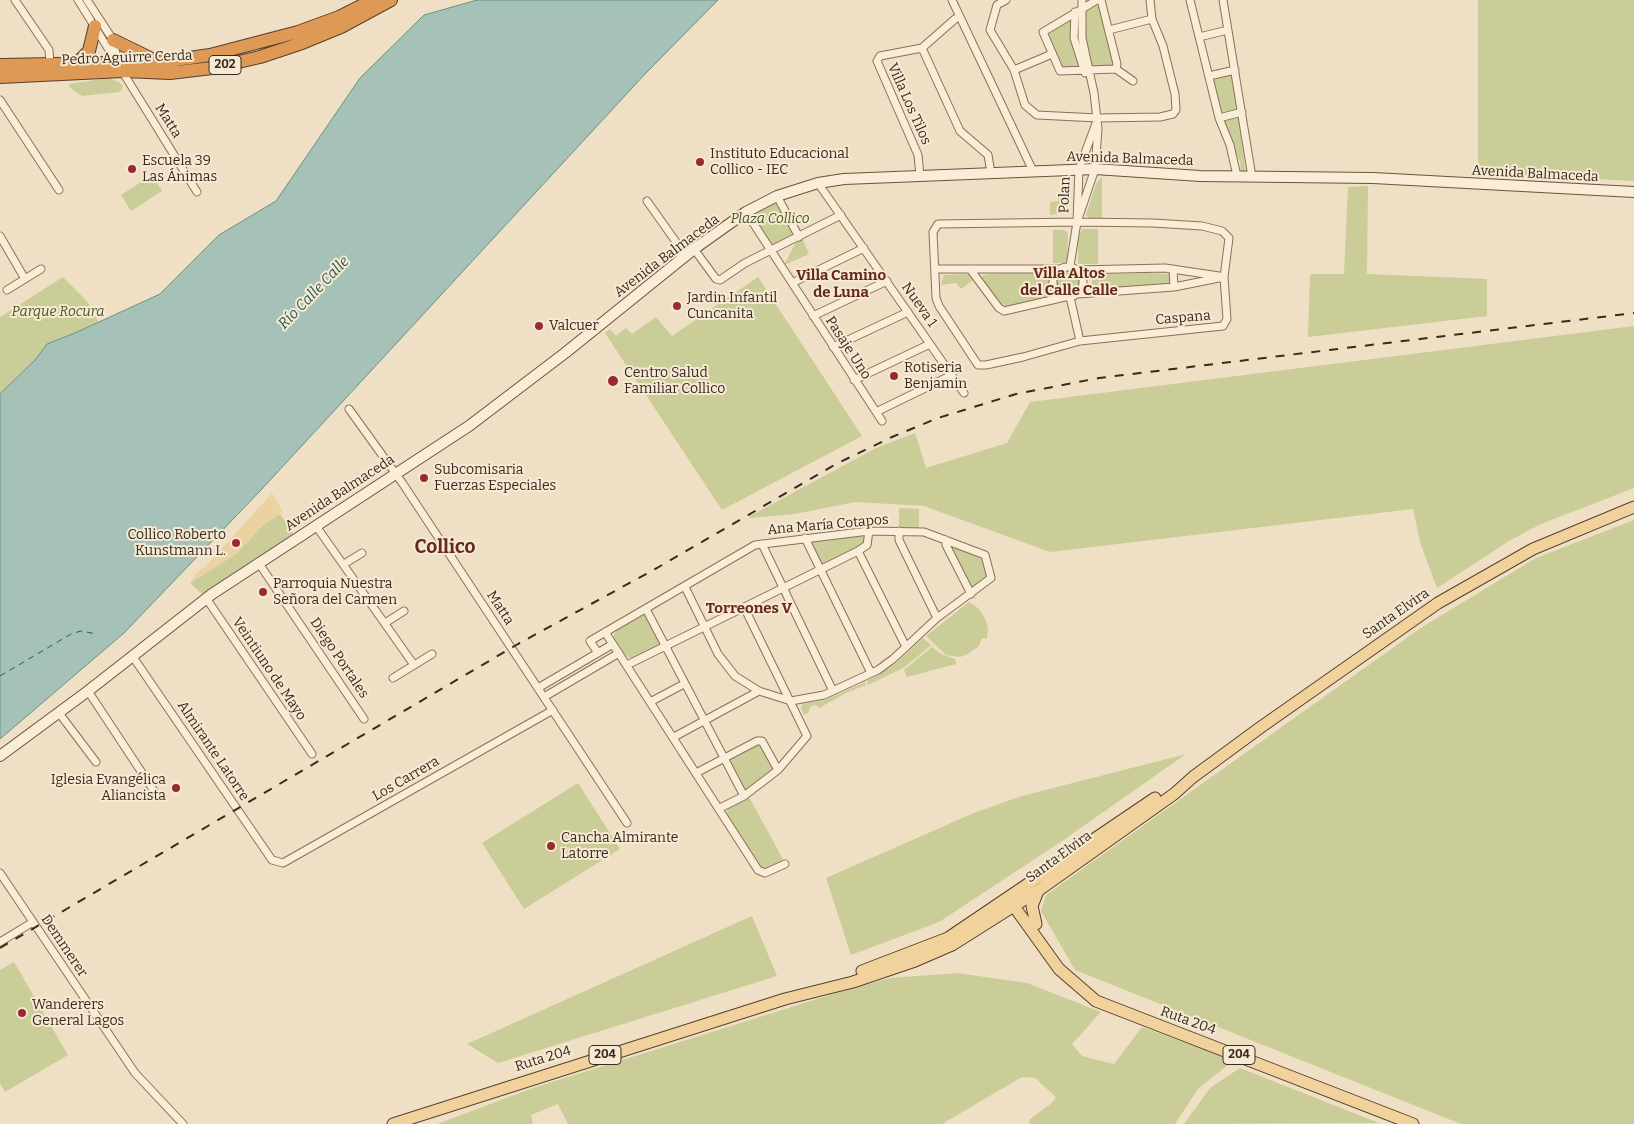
<!DOCTYPE html>
<html>
<head>
<meta charset="utf-8">
<style>
  body { margin:0 }
  canvas { display:block; background:#efdfc4 }
</style>
</head>
<body>
<canvas width="1634" height="1124"></canvas>
<script>
const ctx = document.querySelector('canvas').getContext('2d');
ctx.lineJoin = 'round';
function paint(path, color) { ctx.fillStyle = color; ctx.fill(path, 'evenodd'); }
const toPath = rows => new Path2D(rows.map(r => 'M' + r).join(''));
function strokePath(path, color, width, dash) { ctx.strokeStyle = color; ctx.lineWidth = width; ctx.lineCap = dash ? 'butt' : 'round'; ctx.setLineDash(dash || []); ctx.stroke(path); }
function label(font, color, halo, rows, align = 'center') {
  ctx.font = font + ' Bitter,serif'; ctx.lineWidth = 4; ctx.setLineDash([]); ctx.textBaseline = 'middle'; ctx.strokeStyle = halo; ctx.fillStyle = color; for (const [text, x, y, turn = 0] of rows) {
    ctx.save(); ctx.translate(x, y); ctx.rotate((+turn || 0) * Math.PI / 180); ctx.textAlign = isNaN(turn) ? turn : align; if (halo) ctx.strokeText(text, 0, 0); ctx.fillText(text, 0, 0); ctx.restore();
  }
}
const green = toPath([
  [1478,0,1634,0,1634,181,1478,173],
  [1099,1,1114,62,1113,67,1091,68,1085,45,1083,10],
  [1072,17,1081,66,1062,67,1046,33],
  [1229,75,1233,77,1246,174,1241,173,1240,161,1227,135,1213,80],
  [109,78,119,82,123,86,120,92,82,96,69,87,69,84],
  [152,175,162,191,131,211,121,195],
  [1102,177,1102,218,1088,218,1086,214,1097,182],
  [1368,186,1367,274,1487,279,1487,316,1308,337,1310,276,1312,274,1344,274,1348,187],
  [1068,193,1066,213,1050,215,1050,202,1058,201,1058,194],
  [777,200,794,234,770,247,751,216,751,211],
  [1083,229,1098,229,1098,264,1078,264,1078,242,1080,233],
  [1053,230,1063,230,1068,233,1067,261,1063,263,1053,263],
  [802,238,809,254,784,265,797,240],
  '1057 282a12 12 0 1 1 24 0a12 12 0 1 1-24 0Z',
  [1051,273,1053,275,1051,282,1055,297,1004,311,981,281,982,276,987,274],
  [1149,273,1169,274,1171,282,1167,285,1091,289,1093,275],
  [969,274,973,280,961,289,956,283,941,285,944,275],
  [63,277,87,301,99,323,47,344,36,359,0,394,0,317],
  [758,277,862,436,722,510,605,333,610,329,616,336,626,328,632,334,656,317,672,336],
  [1634,326,1634,488,1541,524,1509,541,1437,588,1420,542,1413,509,1050,552,924,506,855,502,795,514,750,518,750,516,876,448,915,433,926,468,1007,443,1030,402],
  [899,508,919,509,919,528,899,528],
  [280,514,295,536,204,596,190,583,236,554,263,525],
  [1634,520,1634,1124,1461,1124,1075,970,1041,911,1046,895,1422,627,1536,558],
  [862,534,865,539,861,547,821,566,809,542],
  [948,543,981,555,987,575,985,579,971,588],
  [969,602,978,608,985,618,988,628,987,639,982,638,979,646,968,654,960,657,946,655,926,636],
  [646,614,662,644,633,658,627,657,614,638,614,634,616,631],
  [923,638,931,645,917,657,903,668,868,685,867,681,894,665],
  [932,647,941,654,955,659,956,664,907,677,904,670],
  [865,682,866,685,846,693,819,708,816,705,811,706,808,713,804,715,801,708,803,704,825,700],
  [760,742,775,768,749,789,745,789,728,760],
  [1186,754,1065,839,939,922,851,955,826,878,976,812,1022,796],
  [578,783,620,849,524,909,482,843],
  [749,797,784,861,766,869,761,868,727,814,728,808],
  [752,916,777,976,498,1063,467,1044],
  [14,962,68,1055,5,1092,0,1083,0,970],
  [957,973,1027,983,1101,1012,1072,1044,1082,1056,1114,1064,1142,1027,1219,1055,1226,1059,1228,1065,1198,1089,1175,1124,1030,1124,1029,1120,1053,1102,1056,1097,1035,1078,1022,1077,942,1124,568,1124,558,1104,531,1115,533,1124,437,1124,533,1088,830,995,890,978],
  [1240,1068,1379,1123,1184,1124,1210,1088]
]);
const sand = toPath([
  [272,493,283,512,263,525,236,554,190,583,197,572,205,567]
]);
const water = toPath([
  [477,0,718,0,645,74,261,490,124,633,0,739,0,394,36,359,47,344,75,333,160,294,219,235,276,201,360,78,424,15,477,0]
]);
const ferry = toPath([
  [0,676,71,634,81,631,97,634]
]);
const street = toPath([
  [15,0,49,50,50,64],
  [78,0,197,192],
  [87,0,113,40,118,62],
  [952,0,1033,171],
  [1006,0,997,5,990,30,1014,70,1025,105,1037,115,1098,118,1160,117,1173,114,1176,110,1175,94,1163,46,1152,19,1150,0],
  [1097,0,1043,32,1060,71,1116,69,1117,64,1101,0],
  [1190,0,1219,118,1230,145,1237,176],
  [1223,0,1252,177],
  [1075,12,1074,38,1085,73],
  [1109,30,1152,19],
  [1199,37,1228,30],
  [922,48,960,131,988,155,991,173],
  [1116,69,1133,81],
  [1014,70,1052,54],
  [1209,76,1235,70],
  [0,100,59,190],
  [1219,118,1242,112],
  [920,176,918,155,877,61,880,56,922,48,955,19],
  [818,183,964,393],
  [777,196,799,237],
  [647,201,686,256],
  [746,212,882,421],
  [1077,222,1153,223,1202,226,1222,231,1229,238,1224,277,1227,319,1223,326,1080,341,1023,357,986,365,978,365,939,306,936,298,933,232,938,224,1077,222],
  [1077,222,1095,169,1098,129,1094,93,1082,38,1082,0],
  [0,236,25,279],
  [694,249,716,279,720,280,745,263,841,215],
  [1070,266,1077,222,1079,169,1098,118],
  '1053 282a15 15 0 1 1 30 0a15 15 0 1 1-30 0Z',
  [935,269,1060,269],
  [970,269,999,308,1004,311,1065,297],
  [1173,269,1174,287],
  [1078,270,1165,268,1219,276],
  [792,283,864,248],
  [7,290,41,269],
  [1078,294,1174,287,1224,277],
  [1070,297,1080,341],
  [813,316,887,281],
  [833,347,908,312],
  [854,380,930,344],
  [349,409,403,484,627,823],
  [876,412,952,375],
  [316,526,414,665],
  [899,531,899,540,937,618],
  [805,538,871,673],
  [946,540,946,545,971,594],
  [762,544,833,691],
  [858,551,906,647],
  [258,562,364,719],
  [344,564,362,553],
  [206,598,312,754],
  [646,609,744,796],
  [385,623,404,611],
  [605,632,758,870,765,873,785,864],
  [598,653,590,641,755,545,869,531,924,532,985,555,991,578,937,618,893,659,878,670,824,695,791,701,759,691,735,676,718,654,685,587],
  [133,657,272,860,283,863,553,710],
  [627,665,858,551,867,545,869,531],
  [393,678,432,654],
  [538,688,613,644],
  [88,691,154,791],
  [544,697,619,653],
  [650,702,684,684],
  [59,713,96,762],
  [674,737,759,691],
  [696,773,757,741,762,741,778,770],
  [720,808,744,796,778,770,807,736,744,607],
  [0,873,135,1073,183,1124],
  [0,942,33,922]
]);
const secondary = toPath([
  [0,756,88,691,212,594,469,426,565,353,694,249,746,212,777,196,818,183,844,179,1095,169,1200,176,1373,178,1634,192]
]);
const primary = toPath([
  [1008,898,1059,969,1096,1001,1413,1124],
  [1036,924,1032,906,1038,891],
  [862,971,948,938,1155,798],
  [393,1124,785,999,853,982,915,961,952,945,1039,890,1174,794,1193,777,1261,727,1438,603,1533,549,1634,507]
]);
const highway = toPath([
  [113,40,152,59],
  [77,63,89,51,95,26],
  [0,65,162,62,210,55,298,32,339,17,373,0],
  [0,77,123,71,170,73,212,68,260,57,302,43,341,27,391,0]
]);
const rail = toPath([
  [0,948,518,644,657,568,836,464,892,437,938,418,1016,394,1099,378,1634,313]
]);
const markers = [
  [700,162,5,"#992a31"],
  [132,169,5,"#992a31"],
  [677,306,5,"#992a31"],
  [539,326,5,"#992a31"],
  [894,376,5,"#992a31"],
  [613,381,6,"#992a31"],
  [424,478,5,"#992a31"],
  [236,543,5,"#992a31"],
  [263,592,5,"#992a31"],
  [176,788,5,"#992a31"],
  [551,846,5,"#992a31"],
  [22,1013,5,"#992a31"]
];
const shields = [
  [225,65,32],
  [605,1055,32],
  [1239,1055,32]
];
const shieldNames = [
  ["202",225,65],
  ["204",605,1055],
  ["204",1239,1055]
];
const streetNames = [
  ["Pedro Aguirre Cerda",127,58,-2],
  ["Villa Los Tilos",909,104,66],
  ["Matta",168,121,58],
  ["Avenida Balmaceda",1130,159,2],
  ["Avenida Balmaceda",1535,174,3],
  ["Polan",1065,195,-88],
  ["Avenida Balmaceda",667,256,-37],
  ["Nueva 1",919,305,55],
  ["Caspana",1183,318,-5],
  ["Pasaje Uno",848,348,57],
  ["Avenida Balmaceda",340,493,-33],
  ["Ana María Cotapos",828,525,-5],
  ["Matta",500,608,57],
  ["Santa Elvira",1396,614,-35],
  ["Diego Portales",339,658,56],
  ["Veintiuno de Mayo",269,669,56],
  ["Almirante Latorre",213,751,56],
  ["Los Carrera",406,779,-30],
  ["Santa Elvira",1059,857,-36],
  ["Demmerer",64,946,56],
  ["Ruta 204",1188,1021,20],
  ["Ruta 204",543,1059,-17]
];
const poiNames = [
  ["Instituto Educacional",710,154],
  ["Collico - IEC",710,170],
  ["Escuela 39",142,161],
  ["Las Ánimas",142,177],
  ["Jardin Infantil",687,298],
  ["Cuncanita",687,314],
  ["Valcuer",549,326],
  ["Rotiseria",904,368],
  ["Benjamin",904,384],
  ["Centro Salud",624,373],
  ["Familiar Collico",624,389],
  ["Subcomisaria",434,470],
  ["Fuerzas Especiales",434,486],
  ["Collico Roberto",226,535,"right"],
  ["Kunstmann L.",226,551,"right"],
  ["Parroquia Nuestra",273,584],
  ["Señora del Carmen",273,600],
  ["Iglesia Evangélica",166,780,"right"],
  ["Aliancista",166,796,"right"],
  ["Cancha Almirante",561,838],
  ["Latorre",561,854],
  ["Wanderers",32,1005],
  ["General Lagos",32,1021]
];
const parkNames = [
  ["Plaza Collico",770,219],
  ["Parque Rocura",58,312]
];
const neighbourhoodNames = [
  ["Villa Altos",1069,274],
  ["del Calle Calle",1069,291],
  ["Villa Camino",841,276],
  ["de Luna",841,293],
  ["Torreones V",749,609]
];
const waterNames = [
  ["Río Calle Calle",314,293,-46]
];
const districtNames = [
  ["Collico",445,548]
];
paint(green, '#cacd98');
paint(sand, '#ebd3a1');
paint(water, '#a6c2b8');
strokePath(water, '#6c9085', 1);
strokePath(ferry, '#2d5954', 1, [6, 5]);
strokePath(street, '#89705a', 9);
strokePath(secondary, '#6b523d', 12);
strokePath(primary, '#573f2e', 13);
strokePath(highway, '#573f2e', 14);
strokePath(street, '#f9edd7', 7);
strokePath(secondary, '#f9edd7', 10);
strokePath(primary, '#f2d29c', 11);
strokePath(highway, '#de9954', 12);
strokePath(rail, '#392a1e', 2, [9, 9]);
for (const [x, y, r, color] of markers) { const dot = new Path2D(); dot.arc(x, y, r, 0, 2 * Math.PI); ctx.fillStyle = color; ctx.fill(dot); strokePath(dot, '#f6ead4', 2); }
for (const [x, y, w] of shields) { const box = new Path2D(); box.roundRect(x - w / 2, y - 9.5, w, 19, 4); ctx.fillStyle = '#f6ead4'; ctx.fill(box); strokePath(box, '#392a1e', 1); }
label('bold 12px', '#392a1e', null, shieldNames);
label('14px', '#392a1e', '#f6ead4', streetNames);
label('14px', '#392a1e', '#f6ead4', poiNames, 'left');
label('italic 14px', '#4c5625', '#f6ead4', parkNames);
label('bold 15px', '#66281d', '#f6ead4', neighbourhoodNames);
label('italic 15px', '#2d5954', '#f6ead4', waterNames);
label('bold 19px', '#66281d', '#f6ead4', districtNames);
</script>
</body>
</html>
